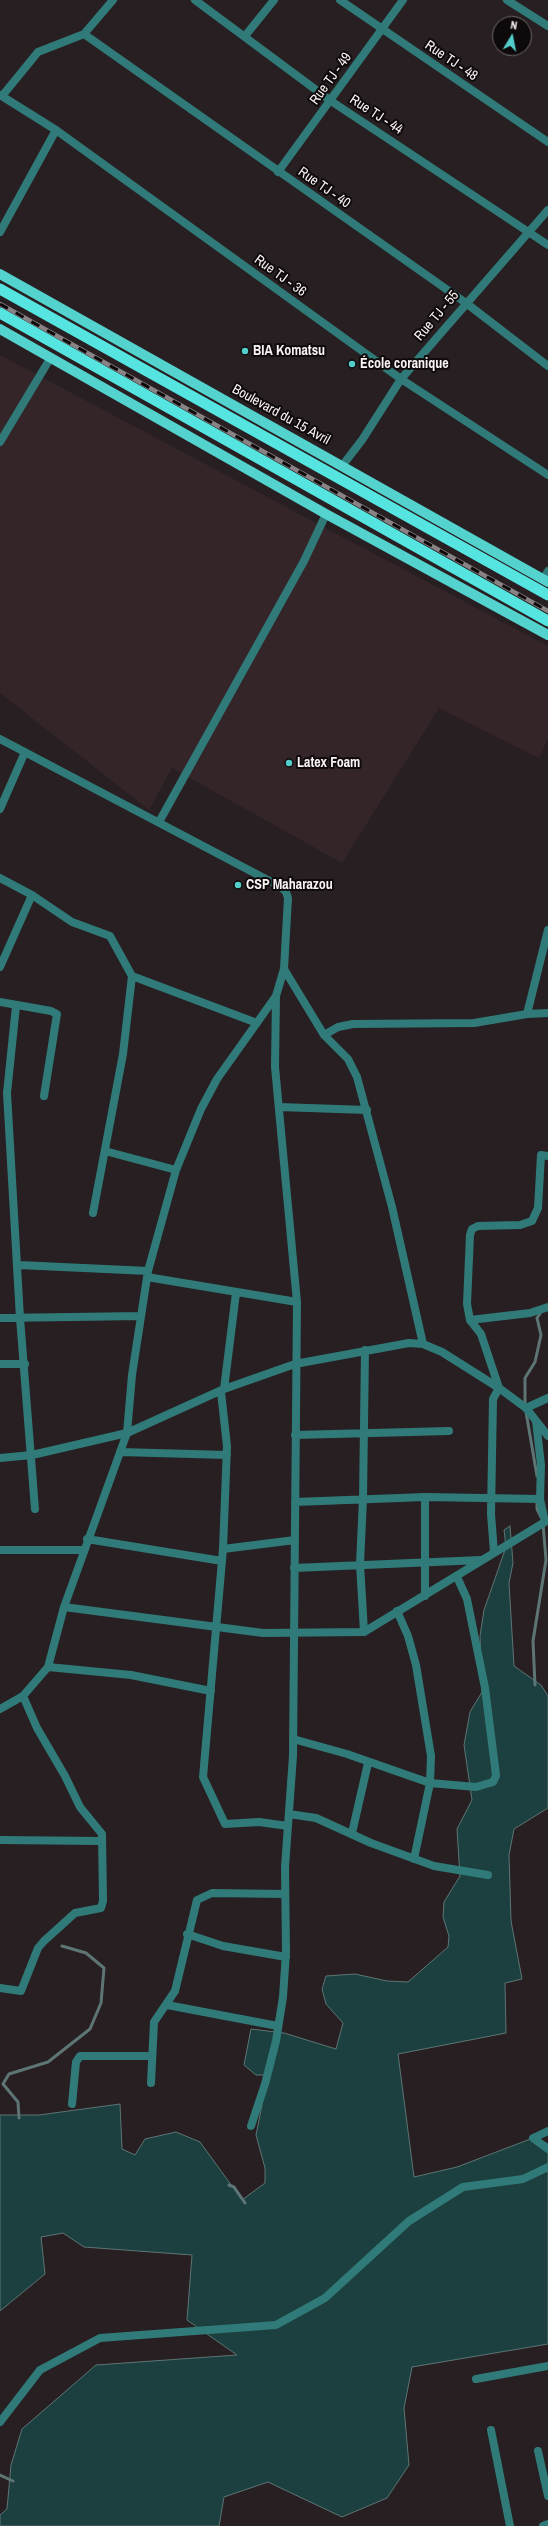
<!DOCTYPE html>
<html>
<head>
<meta charset="utf-8">
<style>
  body { margin:0 }
  #map { position:relative; width:548px; height:2526px; overflow:hidden; background:#271f21; font-family:"Archivo Narrow",sans-serif }
  canvas { display:block }
  .north { position:absolute; left:492px; top:16px; width:40px; height:40px; box-sizing:border-box; background:#0e0a0b; border:1px solid #6c6768; border-radius:50%; rotate:10deg; font-size:11px; font-weight:700; line-height:16px; text-align:center; color:#f8f2f3 }
  .north::after { content:''; display:block; margin:auto; width:14px; height:18px; background:#53cdc9; clip-path:polygon(50% 0,100% 100%,50% 72%,0 100%) }
</style>
</head>
<body>
<div id="map">
<canvas width="548" height="2526"></canvas>
<div class="north">N</div>
</div>
<script>
const ctx = document.querySelector('canvas').getContext('2d');
ctx.lineJoin = 'round';
function paint(path, color) { ctx.fillStyle = color; ctx.fill(path, 'evenodd'); }
const toPath = rows => new Path2D(rows.map(r => 'M' + r).join(''));
function strokePath(path, color, width, dash) { ctx.strokeStyle = color; ctx.lineWidth = width; ctx.lineCap = dash ? 'butt' : 'round'; ctx.setLineDash(dash || []); ctx.stroke(path); }
function label(font, color, halo, rows, align = 'center') {
  ctx.font = font + ' "Archivo Narrow",sans-serif'; ctx.lineWidth = 4; ctx.setLineDash([]); ctx.textBaseline = 'middle'; ctx.strokeStyle = halo; ctx.fillStyle = color; for (const [text, x, y, turn = 0] of rows) {
    ctx.save(); ctx.translate(x, y); ctx.rotate((+turn || 0) * Math.PI / 180); ctx.textAlign = isNaN(turn) ? turn : align; if (halo) ctx.strokeText(text, 0, 0); ctx.fillText(text, 0, 0); ctx.restore();
  }
}
const built = toPath([
  [0,355,548,646,548,739,539,758,439,708,342,863,172,768,149,810,0,693]
]);
const water = toPath([
  [510,1526,513,1563,509,1583,514,1666,541,1685,548,1696,548,1808,514,1829,509,1855,511,1921,522,1979,505,1983,506,2033,398,2054,414,2177,457,2167,533,2138,548,2144,548,2344,412,2367,404,2408,409,2465,387,2498,342,2517,268,2482,224,2497,219,2526,0,2526,0,2515,7,2509,11,2465,22,2429,96,2365,237,2355,187,2320,192,2255,84,2247,63,2233,41,2237,45,2274,0,2311,0,2115,39,2115,120,2104,122,2149,135,2155,145,2139,176,2132,200,2142,242,2200,265,2183,265,2168,256,2135,268,2075,256,2075,244,2065,251,2029,284,2033,336,2049,343,2023,326,2004,322,1989,326,1976,355,1974,387,1981,408,1982,448,1947,449,1936,443,1917,444,1902,460,1876,457,1829,472,1800,464,1745,470,1712,482,1692,480,1636,484,1610,506,1547,504,1530,510,1526]
]);
const stream = toPath([
  [525,1405,525,1378,535,1362,541,1335,537,1318,541,1312],
  [526,1412,537,1476],
  [537,1501,537,1509,541,1517],
  [535,1685,533,1641,546,1560,543,1524],
  [19,2118,18,2102,3,2084,9,2074,48,2062,90,2029,101,2003,104,1968,86,1953,62,1946],
  [229,2185,234,2187,245,2203],
  [0,2475,13,2481]
]);
const minor = toPath([
  [195,0,331,101,548,245],
  [340,0,548,142],
  [507,0,548,26],
  [84,34,466,303,548,366],
  [245,36,274,0],
  [0,95,56,130,401,379,548,475],
  [2,96,38,52,84,34,113,0],
  [278,172,403,0],
  [0,232,56,130],
  [0,442,51,357],
  [342,466,362,440,401,379,548,210],
  [543,579,548,571],
  [0,739,281,887,286,892,288,898,284,969,276,996,275,1067,297,1302,293,1756,285,1867,286,1952,283,1997,276,2041,265,2084,251,2126],
  [0,809,25,752],
  [159,822,304,561,326,514],
  [0,878,32,895,72,922,110,936,132,976,123,1054,93,1213],
  [0,967,32,895],
  [284,969,324,1035,348,1059,357,1077,392,1207,423,1344],
  [132,976,257,1023],
  [0,1002,51,1011,57,1014,44,1096],
  [16,1006,7,1093,20,1318,35,1509],
  [527,1014,548,930],
  [324,1035,338,1027,353,1024,474,1023,527,1014,548,1013],
  [279,1107,367,1110],
  [105,1151,176,1170],
  [19,1265,148,1271],
  [147,1277,297,1302],
  [0,1318,141,1316],
  [470,1320,530,1313,548,1307],
  [0,1364,25,1364],
  [224,1389,236,1293],
  [221,1392,227,1446,223,1549,203,1777,225,1824,259,1822,288,1826],
  [526,1408,548,1398],
  [295,1435,449,1431],
  [120,1452,227,1455],
  [0,1458,32,1455,127,1433,224,1389,295,1364,409,1343,423,1344,442,1352,499,1388,526,1408,548,1436],
  [295,1502,425,1497,540,1499],
  [87,1539,222,1561],
  [223,1549,295,1540],
  [0,1550,83,1550],
  [494,1552,491,1514,493,1399,499,1388,481,1334,470,1320,467,1304,470,1235,472,1229,478,1226,520,1225,532,1221,538,1208,541,1155,548,1156],
  [294,1568,481,1560],
  [425,1596,425,1497],
  [64,1607,263,1633,364,1632,545,1522,540,1499,541,1465,536,1421],
  [397,1611,408,1636,416,1665,431,1756,430,1783,414,1859],
  [364,1632,360,1564,363,1499,365,1350],
  [48,1667,131,1675,211,1691],
  [0,1709,23,1696,48,1667,64,1607,127,1433,132,1375,148,1271,176,1170,201,1109,217,1079,276,996],
  [293,1739,347,1754,430,1783,476,1787,493,1782,496,1776,495,1767,485,1688,467,1599,457,1577],
  [289,1814,316,1818,371,1843,434,1866,488,1875],
  [352,1833,368,1763],
  [0,1840,102,1841],
  [187,1934,223,1946,286,1957],
  [0,1988,21,1991,38,1948,44,1941,75,1913,101,1908,103,1901,102,1834,80,1807,65,1776,37,1728,23,1696],
  [167,2005,278,2026],
  [151,2083,154,2022,175,1991,197,1900,212,1893,285,1894],
  [72,2104,76,2062,80,2056,151,2056],
  [548,2131,533,2138,548,2149],
  [476,2379,548,2366],
  [0,2422,40,2370,100,2338,276,2325,325,2298,409,2221,463,2187,523,2179,548,2167],
  [491,2430,510,2526],
  [538,2451,548,2496],
  [543,2526,548,2524]
]);
const primary = toPath([
  [0,274,548,582],
  [0,329,326,514,548,635]
]);
const trunk = toPath([
  [0,289,548,595],
  [0,313,548,621]
]);
const rail = toPath([
  [0,304,548,611]
]);
const markers = [
  [245,351,4,"#53cdc9"],
  [352,364,4,"#53cdc9"],
  [289,763,4,"#53cdc9"],
  [238,885,4,"#53cdc9"]
];
const streetNames = [
  ["Rue TJ - 48",451,61,34],
  ["Rue TJ - 49",331,79,-54],
  ["Rue TJ - 44",376,115,33],
  ["Rue TJ - 40",324,188,35],
  ["Rue TJ - 36",280,276,36],
  ["Rue TJ - 55",437,316,-50],
  ["Boulevard du 15 Avril",281,415,29]
];
const poiNames = [
  ["BIA Komatsu",253,351],
  ["École coranique",360,364],
  ["Latex Foam",297,763],
  ["CSP Maharazou",246,885]
];
paint(built, '#342529');
paint(water, '#1c403f');
strokePath(water, '#5e7575', 1);
strokePath(stream, '#5e7575', 3);
strokePath(minor, '#307b79', 8);
strokePath(primary, '#53d2ce', 10);
strokePath(trunk, '#55e4e0', 11);
strokePath(rail, '#8a8385', 4.5);
strokePath(rail, '#0e0a0b', 3, [9]);
for (const [x, y, r, color] of markers) { const dot = new Path2D(); dot.arc(x, y, r, 0, 2 * Math.PI); ctx.fillStyle = color; ctx.fill(dot); strokePath(dot, '#0e0a0b', 1.5); }
label('14px', '#f8f2f3', '#0e0a0b', streetNames);
label('bold 14px', '#f8f2f3', '#0e0a0b', poiNames, 'left');
</script>
</body>
</html>
